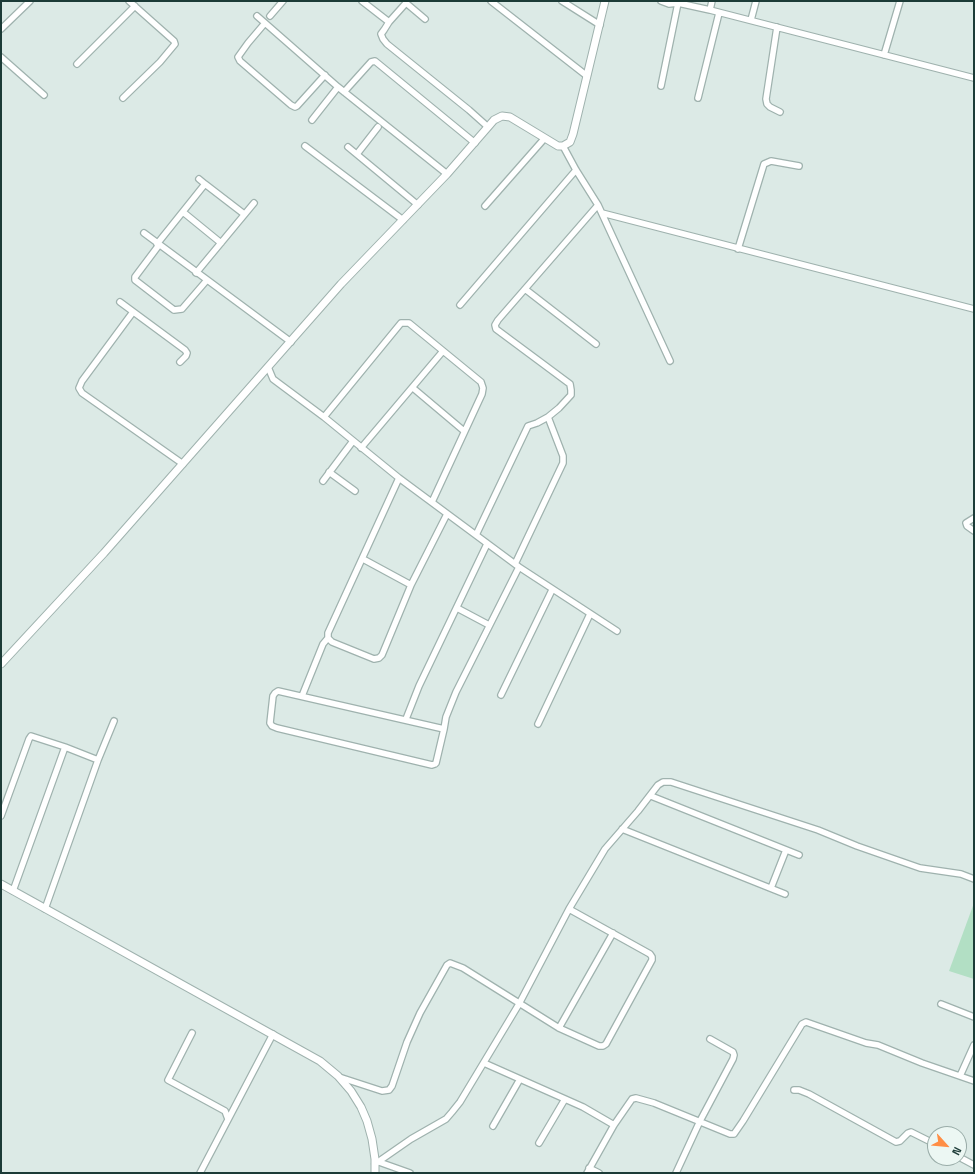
<!DOCTYPE html>
<html>
<head>
<meta charset="utf-8">
<style>
  body { margin:0 }
  #map { position:relative; width:975px; height:1174px; overflow:hidden; background:#dceae6; font-family:"Space Grotesk",sans-serif }
  canvas { display:block }
  .frame { position:absolute; inset:0; border:2px solid #1c3b37; pointer-events:none }
  .north { position:absolute; left:927px; top:1126px; width:40px; height:40px; box-sizing:border-box; background:#ecf7f3; border:1px solid #99aca8; border-radius:50%; rotate:117deg; font-size:11px; font-weight:700; line-height:16px; text-align:center; color:#1c3b37 }
  .north::after { content:''; display:block; margin:auto; width:14px; height:18px; background:#ff8e45; clip-path:polygon(50% 0,100% 100%,50% 72%,0 100%) }
</style>
</head>
<body>
<div id="map">
<canvas width="975" height="1174"></canvas>
<div class="frame"></div>
<div class="north">N</div>
</div>
<script>
const ctx = document.querySelector('canvas').getContext('2d');
ctx.lineJoin = 'round';
function paint(path, color) { ctx.fillStyle = color; ctx.fill(path, 'evenodd'); }
const toPath = rows => new Path2D(rows.map(r => 'M' + r).join(''));
function strokePath(path, color, width, dash) { ctx.strokeStyle = color; ctx.lineWidth = width; ctx.lineCap = dash ? 'butt' : 'round'; ctx.setLineDash(dash || []); ctx.stroke(path); }
const green = toPath([
  [974,903,974,979,949,971]
]);
const minor = toPath([
  [362,1,389,22],
  [491,1,587,76],
  [562,1,600,25],
  [661,1,669,4,678,3,710,10,974,78],
  [710,10,712,1],
  [257,16,338,87,447,174],
  [270,16,283,1],
  [425,19,406,3,389,22,384,30,381,34,383,39,387,44,469,110,488,127],
  [751,20,756,1],
  [265,23,248,43,238,57,240,61,291,105,295,107,297,106,325,75],
  [777,27,766,99,767,104,770,107,780,112],
  [1,29,30,1],
  [884,55,900,1],
  [1,57,44,95],
  [77,64,135,6],
  [661,86,678,3],
  [344,92,371,62,375,61,475,143],
  [123,98,160,62,175,44,174,41,129,1],
  [698,98,719,13],
  [312,120,338,87],
  [305,146,403,220],
  [563,146,576,170,598,205,670,361],
  [348,147,418,205],
  [357,154,378,127],
  [205,184,244,214],
  [485,206,544,139],
  [183,212,221,243],
  [602,213,974,309],
  [144,233,291,342],
  [157,244,205,184,199,179],
  [159,245,135,277,135,280,174,310,182,309,207,280],
  [738,249,764,164,771,161,799,166],
  [196,273,254,203],
  [525,289,596,344],
  [120,302,185,350,187,353,186,356,180,362],
  [460,305,576,170],
  [133,312,82,381,79,388,82,393,183,464],
  [268,367,273,379,281,385,324,417,399,478,519,567,617,631],
  [413,388,464,431],
  [324,417,401,323,409,323,481,382,483,388,482,394,432,502],
  [361,448,443,351],
  [329,472,355,491],
  [399,478,328,633,328,638,332,642,374,659,379,658,382,655,411,585,447,514],
  [323,481,353,441],
  [974,518,966,523,967,526,974,531],
  [476,535,528,426,537,423,548,417,559,408,571,395,571,390,570,384,496,329,495,325,498,320,598,205],
  [363,559,411,585],
  [515,564,563,463,563,456,548,417],
  [457,608,489,625],
  [501,695,552,590],
  [302,696,323,644,328,638],
  [406,719,419,686,487,544],
  [538,724,590,614],
  [444,729,278,691,275,693,273,696,270,723,272,726,277,728,432,765,435,764,436,763,444,729,446,717,456,692,519,567],
  [651,796,799,855],
  [1,816,29,739,31,736,65,747,98,760],
  [622,829,785,894],
  [771,888,786,850],
  [13,891,65,747],
  [45,909,98,760,114,721],
  [941,1004,974,1017],
  [559,1028,613,933],
  [192,1033,168,1080,225,1111,228,1119],
  [484,1063,583,1107,614,1125],
  [960,1076,974,1045],
  [339,1077,382,1091,389,1090,392,1086,407,1042,420,1013,447,965,450,963,463,968,559,1028,599,1046,603,1046,606,1044,652,960,652,957,650,954,569,909],
  [794,1090,799,1090,809,1094,896,1142,900,1141,908,1133,911,1132,935,1144],
  [493,1126,520,1079],
  [539,1143,565,1099],
  [959,1157,974,1165],
  [379,1162,410,1173],
  [375,1164,411,1139,446,1119,452,1112,460,1102,519,1004,569,909,605,849,638,811,658,785,663,782,671,782,818,830,857,846,920,868,961,874,974,879],
  [589,1168,599,1173],
  [200,1173,273,1034],
  [587,1173,614,1125,632,1099,636,1098,654,1103,730,1134,734,1134,743,1121,802,1024,806,1022,866,1043,878,1045,922,1063,974,1081],
  [676,1173,700,1121,733,1059,734,1055,733,1052,710,1039]
]);
const tertiary = toPath([
  [1,664,104,553,341,284,447,174,494,120,502,116,510,117,558,146,563,146,570,142,573,134,605,1],
  [1,884,320,1061,338,1076,351,1091,361,1107,367,1121,372,1139,375,1159,375,1173]
]);
paint(green, '#b2dfc4');
strokePath(minor, '#9fb2ae', 8);
strokePath(tertiary, '#9fb2ae', 9);
strokePath(minor, '#fff', 5.5);
strokePath(tertiary, '#fff', 7);
</script>
</body>
</html>
